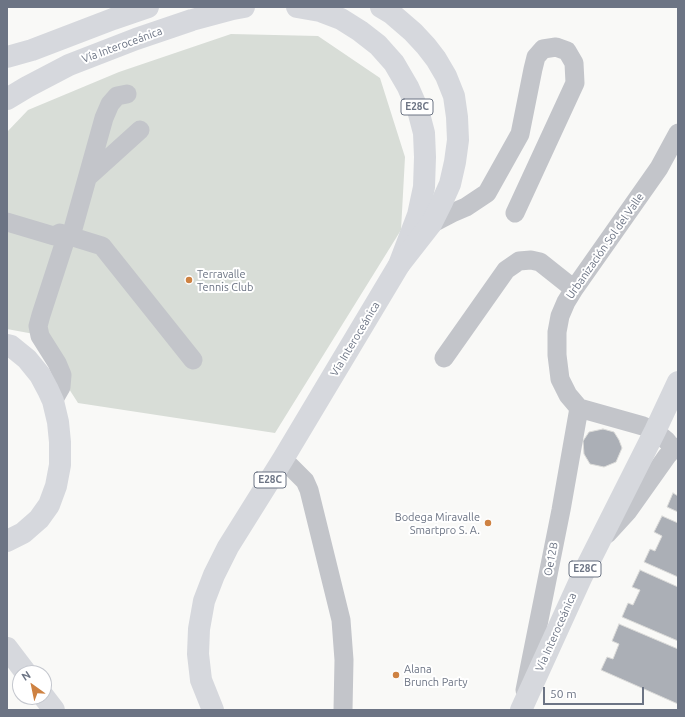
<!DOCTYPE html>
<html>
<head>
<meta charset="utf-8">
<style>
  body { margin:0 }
  #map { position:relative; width:685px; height:717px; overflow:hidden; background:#f9f9f7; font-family:Ubuntu,sans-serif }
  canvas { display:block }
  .frame { position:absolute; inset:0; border:8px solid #6c7484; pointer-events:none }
  .north { position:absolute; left:12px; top:665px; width:40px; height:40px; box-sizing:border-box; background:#fff; border:1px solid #c4c7ce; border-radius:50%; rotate:327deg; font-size:11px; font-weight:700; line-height:16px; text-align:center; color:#6c7484 }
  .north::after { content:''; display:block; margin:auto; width:14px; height:18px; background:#ce8242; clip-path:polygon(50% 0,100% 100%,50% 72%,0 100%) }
  .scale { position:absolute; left:543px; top:687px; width:101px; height:18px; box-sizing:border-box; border:2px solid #6c7484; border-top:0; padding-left:5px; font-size:12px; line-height:14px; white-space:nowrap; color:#6c7484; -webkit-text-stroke:3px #fff; paint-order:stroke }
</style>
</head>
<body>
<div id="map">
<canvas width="685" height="717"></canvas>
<div class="frame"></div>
<div class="north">N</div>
<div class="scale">50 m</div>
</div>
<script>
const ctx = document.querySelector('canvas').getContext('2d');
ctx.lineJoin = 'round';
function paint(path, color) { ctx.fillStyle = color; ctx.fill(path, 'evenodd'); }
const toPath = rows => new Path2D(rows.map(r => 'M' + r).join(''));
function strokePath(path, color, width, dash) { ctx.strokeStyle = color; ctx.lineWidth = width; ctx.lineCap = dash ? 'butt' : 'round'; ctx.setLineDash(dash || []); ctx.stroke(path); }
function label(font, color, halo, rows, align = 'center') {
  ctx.font = font + ' Ubuntu,sans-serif'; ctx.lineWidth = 4; ctx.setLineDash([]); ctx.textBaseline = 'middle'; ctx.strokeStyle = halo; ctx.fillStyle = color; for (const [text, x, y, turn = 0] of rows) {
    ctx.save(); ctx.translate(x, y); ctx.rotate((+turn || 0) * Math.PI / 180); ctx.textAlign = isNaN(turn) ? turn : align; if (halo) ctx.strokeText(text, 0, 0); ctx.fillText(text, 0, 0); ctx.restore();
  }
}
const green = toPath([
  [231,34,318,36,380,78,405,157,401,230,275,433,78,403,34,334,7,329,7,132,28,110,119,72]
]);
const building = toPath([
  [603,429,614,432,619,440,622,448,616,462,604,467,590,464,584,454,583,441,589,432,603,429],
  [673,493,678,496,678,512,667,507,673,493],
  [662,516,678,523,678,577,644,562,650,549,655,551,662,536,654,532,662,516],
  [640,570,678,587,678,641,622,617,628,603,633,605,640,590,632,587,640,570],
  [619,624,678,649,678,704,601,670,607,657,613,659,619,644,612,641,619,624]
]);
const minor = toPath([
  [88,177,140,130],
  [7,222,54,236,60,233,102,246,193,360],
  [431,224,452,213,466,207,487,193,520,134,533,69,536,57,543,49,556,47,567,51,574,63,575,83,515,213],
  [71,236,104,118,110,104,117,96,127,94],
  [444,358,506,270,519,261,531,260,540,262,574,289],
  [53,401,61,387,62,375,57,363,40,336,38,326,41,315,67,235],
  [579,408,568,395,560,379,557,355,557,332,560,316,566,302,574,289,659,168,678,133],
  [579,408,643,426,655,431,667,441],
  [283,459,305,481,309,490,341,620,344,660,343,710],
  [607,534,628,511,667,456,675,447],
  [525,690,561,510,579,408]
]);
const major = toPath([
  [7,99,27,87,69,65,136,39,192,20,233,9,244,7],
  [213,710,201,680,198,654,199,629,204,601,214,575,228,547,283,459,399,265,418,215,424,187,425,157,424,133,418,110,408,87,394,63,378,45,360,31,341,19,320,11,297,7],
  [521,710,582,576,655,431,678,382]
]);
const highway = toPath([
  [381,7,391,13,413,32,426,46,436,59,446,76,454,96,457,117,458,140,455,162,450,184,442,202,431,224,399,265],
  [7,57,32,50,113,19,148,7],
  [7,345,11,346,27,359,40,375,48,390,53,401,58,422,60,442,60,465,56,486,49,505,39,519,23,533,7,541],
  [7,648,26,673],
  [44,697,54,710]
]);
const markers = [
  [189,280,4,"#ce8242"],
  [488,523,4,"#ce8242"],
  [396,675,4,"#ce8242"]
];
const shields = [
  [417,107,32],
  [270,480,32],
  [585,569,32]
];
const shieldNames = [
  ["E28C",417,107],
  ["E28C",270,480],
  ["E28C",585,569]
];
const streetNames = [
  ["Vía Interoceánica",122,45,-20],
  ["Urbanización Sol del Valle",605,246,-55],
  ["Vía Interoceánica",355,339,-59],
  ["Oe12B",551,559,-79],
  ["Vía Interoceánica",556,632,-66]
];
const poiNames = [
  ["Terravalle",197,274],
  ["Tennis Club",197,287],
  ["Bodega Miravalle",480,517,"right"],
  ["Smartpro S. A.",480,530,"right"],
  ["Alana",404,669],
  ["Brunch Party",404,682]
];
paint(green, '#d8ddd7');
paint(building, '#abafb6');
strokePath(building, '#dbdbd9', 1);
strokePath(minor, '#c3c5ca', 19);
strokePath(major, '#d6d8dd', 22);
strokePath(highway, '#d6d8dd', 22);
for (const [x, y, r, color] of markers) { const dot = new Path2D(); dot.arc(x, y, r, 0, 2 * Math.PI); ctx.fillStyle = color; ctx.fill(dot); strokePath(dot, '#fff', 1.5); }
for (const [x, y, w] of shields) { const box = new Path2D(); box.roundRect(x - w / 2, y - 8, w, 16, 3); ctx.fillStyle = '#fff'; ctx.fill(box); strokePath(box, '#6c7484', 1); }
label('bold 10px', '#6c7484', null, shieldNames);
label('11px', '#6c7484', '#fff', streetNames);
label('11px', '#6c7484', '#fff', poiNames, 'left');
</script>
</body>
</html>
